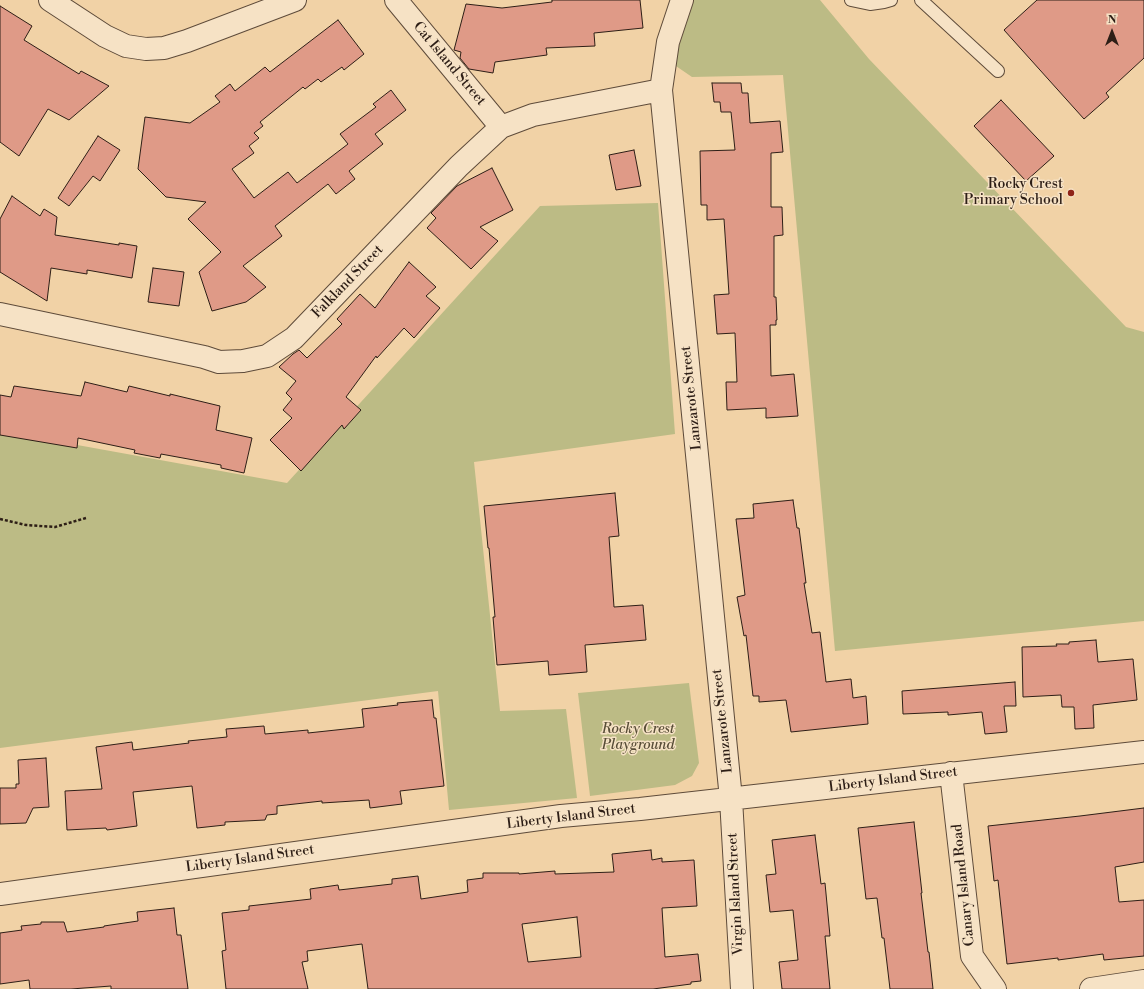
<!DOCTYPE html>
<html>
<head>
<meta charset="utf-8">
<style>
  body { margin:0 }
  #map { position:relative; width:1144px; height:989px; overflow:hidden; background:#f1d2a6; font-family:"Libre Bodoni",serif }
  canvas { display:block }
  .north { position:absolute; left:1092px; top:12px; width:40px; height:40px; -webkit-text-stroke:3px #f6e2c5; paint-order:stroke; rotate:0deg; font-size:11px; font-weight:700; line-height:16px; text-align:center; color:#2d1e16 }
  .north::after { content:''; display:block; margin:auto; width:14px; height:18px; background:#2d1e16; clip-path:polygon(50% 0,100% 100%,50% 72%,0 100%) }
</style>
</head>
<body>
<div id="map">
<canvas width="1144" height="989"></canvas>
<div class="north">N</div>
</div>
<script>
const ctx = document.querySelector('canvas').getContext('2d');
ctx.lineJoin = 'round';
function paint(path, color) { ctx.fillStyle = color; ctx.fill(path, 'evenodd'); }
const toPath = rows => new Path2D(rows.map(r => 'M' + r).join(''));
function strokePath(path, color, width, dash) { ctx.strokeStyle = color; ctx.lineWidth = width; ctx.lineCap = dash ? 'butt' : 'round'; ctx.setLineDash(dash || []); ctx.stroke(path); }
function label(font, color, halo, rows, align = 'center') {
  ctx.font = font + ' "Libre Bodoni",serif'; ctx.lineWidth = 3; ctx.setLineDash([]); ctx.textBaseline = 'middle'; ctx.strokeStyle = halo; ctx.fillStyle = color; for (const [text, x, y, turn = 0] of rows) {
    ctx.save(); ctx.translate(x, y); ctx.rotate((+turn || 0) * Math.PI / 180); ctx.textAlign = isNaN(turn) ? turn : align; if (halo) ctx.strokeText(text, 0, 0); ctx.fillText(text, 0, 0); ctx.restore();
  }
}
const green = toPath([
  [694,0,820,0,869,59,1126,327,1144,332,1144,621,835,651,783,75,692,77,673,64],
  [658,203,675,434,474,462,500,711,566,709,577,798,449,810,438,691,0,748,0,431,287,483,540,206],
  [689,683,699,763,692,776,675,785,590,796,578,693]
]);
const building = toPath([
  [552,0,640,0,643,28,594,33,595,46,546,48,547,55,495,62,493,73,469,69,460,58,461,52,454,50,466,4,502,8,552,2,552,0],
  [1037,0,1144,0,1144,58,1106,93,1109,97,1084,119,1004,30,1037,0],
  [0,6,32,26,24,40,79,74,81,71,109,86,69,120,48,109,19,156,0,142,0,6],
  [338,20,364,54,344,70,342,67,321,82,318,79,305,89,303,87,260,122,263,126,254,133,259,138,249,146,254,153,232,169,254,198,288,172,297,183,348,144,340,134,376,107,373,104,391,90,406,110,375,134,383,144,349,171,355,179,336,194,328,184,275,226,282,236,243,266,266,287,246,302,212,311,199,272,221,252,188,219,206,202,166,197,138,169,145,117,190,123,220,102,215,96,230,84,235,91,265,67,270,72,338,20],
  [712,83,741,83,742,93,748,93,750,123,780,121,783,152,771,153,771,207,782,207,783,235,774,236,774,297,776,297,777,320,776,320,776,325,770,325,771,376,794,374,798,416,766,418,766,408,727,410,726,382,737,382,735,333,717,334,714,295,729,294,724,219,707,220,707,205,701,205,700,151,735,150,731,112,721,112,720,102,714,102,712,83],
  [1001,100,1054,156,1026,181,974,126,1001,100],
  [98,136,120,150,100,181,93,176,69,206,58,198,98,136],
  [634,150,641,186,616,190,609,155,634,150],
  [492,168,513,210,480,227,498,241,471,269,427,228,436,218,431,213,457,186,492,168],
  [12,196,40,216,44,209,57,217,55,235,119,245,119,243,137,246,132,278,87,270,87,274,51,268,47,301,0,272,0,219,12,196],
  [409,262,436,287,426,296,440,308,414,338,404,328,377,358,376,356,346,397,361,410,344,429,342,425,301,471,270,440,292,418,283,410,292,399,286,393,296,381,279,367,293,354,299,350,307,358,342,324,337,319,360,294,375,308,409,262],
  [153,268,184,272,179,306,148,302,153,268],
  [85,382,127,392,129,386,170,396,170,394,220,406,216,430,252,438,244,473,221,468,221,465,161,454,160,458,134,453,135,450,78,438,77,448,0,435,0,395,11,397,14,386,81,396,85,382],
  [615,493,619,536,609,537,614,607,643,605,646,640,585,645,587,672,549,675,548,661,497,665,493,617,495,617,489,548,488,548,484,506,615,493],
  [793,500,797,528,799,528,806,583,804,583,812,633,820,632,826,682,851,679,853,698,866,696,868,724,791,732,786,700,759,702,759,696,753,696,746,635,744,636,737,597,745,595,736,519,754,518,753,504,793,500],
  [1096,640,1098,662,1133,659,1137,700,1093,705,1094,728,1075,729,1074,707,1062,707,1061,695,1023,697,1022,647,1057,646,1056,644,1069,644,1069,642,1096,640],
  [1015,682,1016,706,1004,706,1007,732,985,734,982,712,948,715,948,712,903,714,902,691,1015,682],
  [432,700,434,718,436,718,444,786,400,791,402,804,370,808,369,800,322,803,322,801,277,806,277,814,267,815,265,820,225,822,225,825,197,828,192,786,133,792,137,826,107,830,106,828,67,830,65,791,102,789,96,747,132,742,133,750,189,743,188,741,227,737,226,729,264,726,265,734,308,730,308,733,364,727,362,709,398,705,397,703,432,700],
  [46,758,49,807,33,808,26,823,0,824,0,788,16,788,16,784,19,784,18,760,46,758],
  [1144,808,1144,862,1115,867,1119,902,1144,900,1144,956,1104,960,1103,954,1058,960,1058,958,1007,964,998,880,994,881,988,826,1080,816,1144,808],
  [914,822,922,893,921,893,928,952,929,952,933,989,890,989,884,938,882,938,877,898,866,899,858,828,914,822],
  [815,835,821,884,825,883,830,936,825,936,830,989,782,989,779,962,798,960,793,910,770,912,766,875,776,874,772,840,815,835],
  [651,850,652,860,662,858,662,862,694,860,697,906,662,908,665,957,698,954,701,981,691,982,691,984,653,989,368,989,362,944,307,951,308,961,302,962,308,989,226,989,222,951,226,950,222,913,249,910,249,906,311,899,310,889,338,885,339,890,392,884,392,879,418,876,421,899,468,892,467,880,483,878,483,873,519,873,519,874,555,871,555,874,614,872,612,854,651,850],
  [577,917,581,957,528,962,522,924,577,917],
  [174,908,177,935,181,935,188,989,111,989,111,986,71,989,30,989,29,980,0,984,0,933,22,930,21,926,41,924,41,922,64,922,67,932,104,927,104,926,138,921,137,912,174,908]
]);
const path = toPath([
  [0,519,26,525,55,527,86,518]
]);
const service = toPath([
  [851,0,870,4,884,2,891,0],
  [921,0,998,71]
]);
const minor = toPath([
  [50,0,105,36,126,46,146,49,164,48,187,41,295,0],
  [396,0,501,127],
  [682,0,668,42,661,90,731,799,742,989],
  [0,314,204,357,219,362,243,361,267,356,294,338,459,166,501,127,533,115,661,90],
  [951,773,972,956,995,989],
  [0,894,561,816,640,809,1144,752],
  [1091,989,1144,981]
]);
const markers = [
  [1071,193,4,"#8f2418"]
];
const streetNames = [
  ["Cat Island Street",449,64,50],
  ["Falkland Street",348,282,-46],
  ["Lanzarote Street",692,398,-96],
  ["Lanzarote Street",723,721,-96],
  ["Liberty Island Street",893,780,-7],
  ["Liberty Island Street",571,817,-7],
  ["Liberty Island Street",250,859,-8],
  ["Canary Island Road",964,885,-96],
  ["Virgin Island Street",736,894,-93]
];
const poiNames = [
  ["Rocky Crest",1063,185],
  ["Primary School",1063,201]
];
const parkNames = [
  ["Rocky Crest",638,730],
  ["Playground",638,746]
];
paint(green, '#bcbb85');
paint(building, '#df9a87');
strokePath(building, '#2d1e16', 1);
strokePath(service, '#5e4b3a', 14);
strokePath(minor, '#5e4b3a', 24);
strokePath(path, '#2d1e16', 2.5, [3, 2]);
strokePath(service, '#f6e2c5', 12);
strokePath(minor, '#f6e2c5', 22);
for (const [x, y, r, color] of markers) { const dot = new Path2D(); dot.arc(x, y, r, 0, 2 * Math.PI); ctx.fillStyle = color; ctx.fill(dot); strokePath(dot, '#f6e2c5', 1.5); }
label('14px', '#2d1e16', '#f6e2c5', streetNames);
label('14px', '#2d1e16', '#f6e2c5', poiNames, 'right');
label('italic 14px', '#584d37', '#f6e2c5', parkNames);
</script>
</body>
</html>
